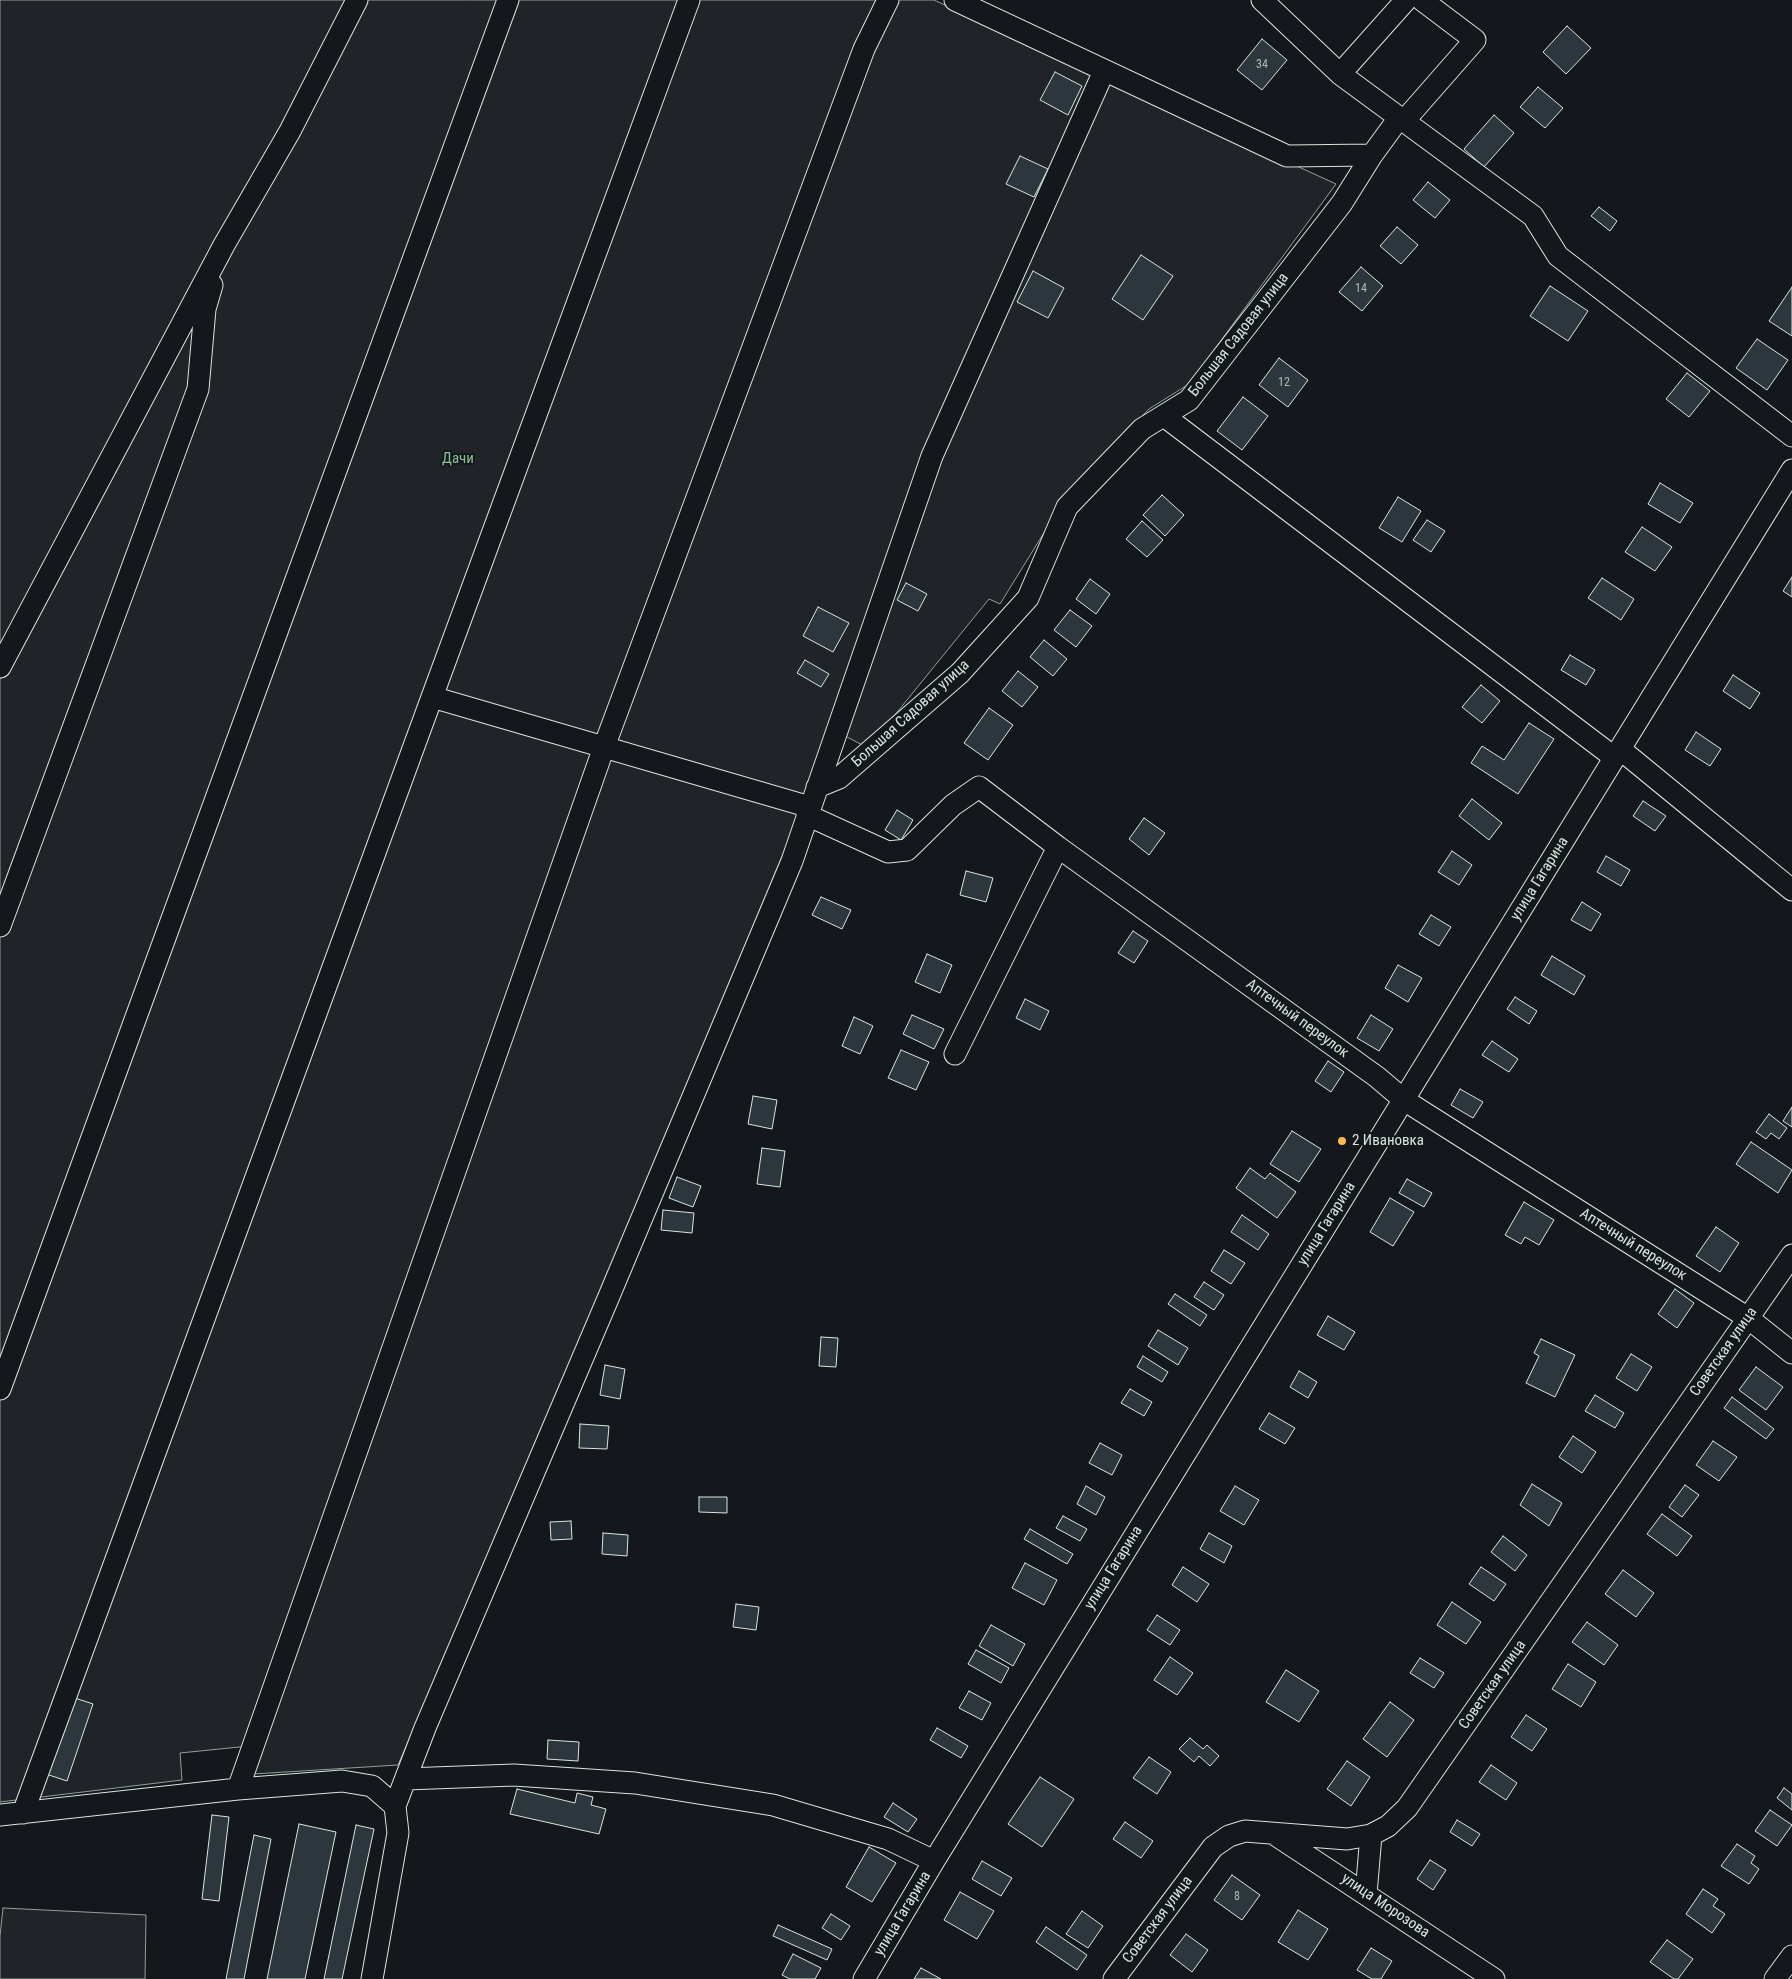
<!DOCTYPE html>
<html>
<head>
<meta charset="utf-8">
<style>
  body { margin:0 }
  canvas { display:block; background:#14181c }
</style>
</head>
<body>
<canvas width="1792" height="1979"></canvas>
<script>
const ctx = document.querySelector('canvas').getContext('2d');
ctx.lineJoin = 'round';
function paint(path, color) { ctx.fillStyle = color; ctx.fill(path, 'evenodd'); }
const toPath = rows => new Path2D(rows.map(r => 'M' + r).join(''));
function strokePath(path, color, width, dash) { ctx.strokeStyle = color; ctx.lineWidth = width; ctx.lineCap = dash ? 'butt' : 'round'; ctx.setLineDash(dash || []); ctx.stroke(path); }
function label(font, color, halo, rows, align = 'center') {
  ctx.font = font + ' "Roboto Condensed",sans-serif'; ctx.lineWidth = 4; ctx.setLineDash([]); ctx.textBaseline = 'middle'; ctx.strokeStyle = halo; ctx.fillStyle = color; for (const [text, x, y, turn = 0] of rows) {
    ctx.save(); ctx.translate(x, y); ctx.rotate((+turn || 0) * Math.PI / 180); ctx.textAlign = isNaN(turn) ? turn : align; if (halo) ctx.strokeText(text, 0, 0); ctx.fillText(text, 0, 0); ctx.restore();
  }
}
const green = toPath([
  [0,0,934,0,1336,184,1189,384,1149,409,1071,489,1000,604,989,599,868,748,830,728,801,811,565,1377,398,1765,253,1774,259,1745,180,1753,182,1780,0,1802,0,0],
  [3,1908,146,1915,145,1979,0,1979,0,1936,3,1908]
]);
const building = toPath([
  [1567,26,1591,48,1566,74,1543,52,1567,26],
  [1262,39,1287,60,1262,90,1237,70,1262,39],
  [1055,72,1082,86,1068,115,1040,100,1055,72],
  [1538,87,1563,108,1545,128,1520,107,1538,87],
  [1494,115,1514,133,1484,167,1464,149,1494,115],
  [1020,156,1048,169,1034,197,1006,184,1020,156],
  [1428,182,1450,200,1435,218,1413,200,1428,182],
  [1599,207,1617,221,1610,231,1591,216,1599,207],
  [1397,227,1418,245,1401,264,1380,246,1397,227],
  [1141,255,1173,276,1143,320,1112,299,1141,255],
  [1361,267,1383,286,1362,311,1339,292,1361,267],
  [1033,271,1064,288,1048,318,1017,302,1033,271],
  [1550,286,1588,311,1568,341,1530,316,1550,286],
  [1792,287,1792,336,1769,321,1792,287],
  [1757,339,1788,360,1767,390,1736,368,1757,339],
  [1279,358,1308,380,1288,407,1259,385,1279,358],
  [1687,373,1710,391,1689,417,1666,399,1687,373],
  [1243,397,1268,416,1242,450,1217,431,1243,397],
  [1660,483,1693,503,1680,523,1648,504,1660,483],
  [1162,495,1184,515,1165,536,1143,515,1162,495],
  [1398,497,1421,511,1402,542,1379,528,1398,497],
  [1427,520,1445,531,1431,552,1413,540,1427,520],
  [1142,521,1163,540,1147,557,1126,539,1142,521],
  [1642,527,1672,547,1655,571,1625,552,1642,527],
  [1792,577,1792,597,1783,591,1792,577],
  [1602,578,1634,599,1621,620,1588,598,1602,578],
  [1090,579,1110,594,1096,614,1076,599,1090,579],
  [906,583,927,594,918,611,897,600,906,583],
  [818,607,849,623,833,652,803,636,818,607],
  [1070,610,1092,626,1076,647,1054,630,1070,610],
  [1044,640,1067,659,1053,676,1030,657,1044,640],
  [1570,655,1595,670,1586,685,1561,670,1570,655],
  [805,660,829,674,821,687,797,673,805,660],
  [1018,671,1038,687,1022,707,1002,691,1018,671],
  [1733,675,1760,693,1750,709,1723,691,1733,675],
  [1481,685,1500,701,1482,723,1462,707,1481,685],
  [989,708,1013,725,988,760,964,743,989,708],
  [1529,723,1554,739,1518,794,1471,763,1482,746,1504,760,1529,723],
  [1696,732,1721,749,1710,766,1685,750,1696,732],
  [1472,799,1502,823,1489,840,1459,816,1472,799],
  [1643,801,1666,816,1655,831,1633,816,1643,801],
  [897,810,913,820,901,840,885,830,897,810],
  [1144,818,1165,833,1149,855,1129,839,1144,818],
  [1452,851,1472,865,1459,885,1438,872,1452,851],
  [1606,856,1630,870,1621,886,1597,872,1606,856],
  [966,871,993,878,986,902,960,895,966,871],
  [821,897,851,910,842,929,812,915,821,897],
  [1582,902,1601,914,1591,931,1571,920,1582,902],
  [1431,915,1451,927,1439,946,1419,934,1431,915],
  [1133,931,1148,941,1134,963,1118,953,1133,931],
  [927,954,952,965,940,993,915,982,927,954],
  [1552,956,1585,976,1574,995,1541,975,1552,956],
  [1398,965,1422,978,1408,1002,1385,988,1398,965],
  [1515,997,1537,1011,1529,1024,1507,1009,1515,997],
  [1025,999,1049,1011,1040,1030,1016,1018,1025,999],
  [912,1015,944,1029,934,1049,903,1034,912,1015],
  [1371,1015,1393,1029,1379,1051,1357,1038,1371,1015],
  [854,1017,873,1026,860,1054,842,1046,854,1017],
  [1492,1041,1518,1059,1509,1072,1482,1055,1492,1041],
  [901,1050,929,1062,916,1090,888,1078,901,1050],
  [1328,1061,1344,1072,1331,1092,1315,1081,1328,1061],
  [1460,1089,1483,1102,1473,1118,1451,1105,1460,1089],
  [753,1096,777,1100,772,1129,748,1124,753,1096],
  [1792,1107,1792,1127,1783,1121,1792,1107],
  [1769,1114,1787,1128,1779,1139,1771,1133,1766,1139,1756,1132,1769,1114],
  [1292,1131,1321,1149,1299,1182,1270,1164,1292,1131],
  [1751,1142,1792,1170,1778,1193,1736,1164,1751,1142],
  [762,1148,785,1151,780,1187,757,1184,762,1148],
  [1250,1168,1265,1179,1270,1173,1296,1192,1277,1218,1236,1188,1250,1168],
  [677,1177,701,1186,693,1207,669,1198,677,1177],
  [1407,1179,1432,1193,1424,1207,1399,1193,1407,1179],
  [1390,1198,1414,1212,1393,1246,1370,1232,1390,1198],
  [1524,1202,1554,1220,1539,1245,1525,1237,1521,1244,1505,1235,1524,1202],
  [663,1210,694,1213,692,1233,661,1230,663,1210],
  [1242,1215,1269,1234,1258,1250,1231,1232,1242,1215],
  [1716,1227,1739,1243,1720,1272,1696,1256,1716,1227],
  [1224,1250,1245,1263,1231,1284,1211,1271,1224,1250],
  [1204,1282,1224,1295,1214,1310,1194,1297,1204,1282],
  [1675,1289,1694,1303,1677,1328,1658,1314,1675,1289],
  [1175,1294,1207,1315,1200,1326,1168,1304,1175,1294],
  [1328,1316,1355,1332,1344,1350,1317,1335,1328,1316],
  [1158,1330,1188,1348,1178,1365,1148,1346,1158,1330],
  [821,1337,838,1338,836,1367,819,1366,821,1337],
  [1541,1339,1575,1355,1555,1397,1526,1383,1539,1356,1534,1353,1541,1339],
  [1631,1354,1652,1367,1637,1391,1616,1378,1631,1354],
  [1143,1356,1168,1372,1162,1382,1137,1367,1143,1356],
  [605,1365,625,1369,620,1399,600,1395,605,1365],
  [1756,1367,1783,1387,1766,1410,1739,1390,1756,1367],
  [1299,1371,1317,1382,1308,1398,1290,1387,1299,1371],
  [1130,1389,1152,1402,1144,1416,1121,1403,1130,1389],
  [1595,1395,1624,1413,1615,1428,1585,1411,1595,1395],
  [1732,1397,1774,1429,1766,1439,1724,1408,1732,1397],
  [1269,1413,1295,1428,1285,1444,1259,1429,1269,1413],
  [580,1424,609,1426,607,1449,579,1448,580,1424],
  [1573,1436,1596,1452,1582,1473,1559,1457,1573,1436],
  [1713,1441,1737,1457,1719,1481,1696,1465,1713,1441],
  [1100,1443,1122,1455,1112,1475,1089,1463,1100,1443],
  [1532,1484,1562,1503,1549,1526,1520,1505,1532,1484],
  [1685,1485,1699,1495,1682,1517,1669,1507,1685,1485],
  [1086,1486,1105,1497,1096,1515,1077,1504,1086,1486],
  [1235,1486,1259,1500,1244,1525,1220,1511,1235,1486],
  [699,1497,727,1497,727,1513,699,1512,699,1497],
  [1662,1514,1692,1536,1677,1556,1647,1534,1662,1514],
  [1063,1516,1087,1529,1080,1541,1056,1528,1063,1516],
  [571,1521,572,1539,551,1540,550,1522,571,1521],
  [1030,1529,1073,1554,1067,1564,1024,1539,1030,1529],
  [603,1533,628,1535,627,1556,602,1554,603,1533],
  [1209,1533,1232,1546,1224,1563,1200,1549,1209,1533],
  [1503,1536,1527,1555,1515,1571,1491,1552,1503,1536],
  [1025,1563,1057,1580,1044,1605,1012,1588,1025,1563],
  [1183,1567,1209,1584,1197,1602,1172,1585,1183,1567],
  [1481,1567,1506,1584,1494,1601,1469,1584,1481,1567],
  [1623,1570,1654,1593,1636,1617,1605,1594,1623,1570],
  [1452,1602,1481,1622,1466,1644,1437,1625,1452,1602],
  [736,1604,759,1607,756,1630,733,1627,736,1604],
  [1157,1615,1180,1630,1170,1645,1147,1630,1157,1615],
  [1587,1622,1618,1645,1604,1665,1572,1642,1587,1622],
  [991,1625,1025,1644,1013,1666,979,1646,991,1625],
  [976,1650,1009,1668,1001,1683,968,1664,976,1650],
  [1170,1657,1193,1673,1177,1695,1154,1680,1170,1657],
  [1420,1658,1444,1673,1434,1688,1410,1673,1420,1658],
  [1568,1664,1596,1682,1581,1707,1552,1689,1568,1664],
  [1286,1670,1319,1691,1299,1722,1266,1702,1286,1670],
  [969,1691,991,1703,982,1720,959,1708,969,1691],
  [69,1696,93,1704,67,1781,43,1773,69,1696],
  [1390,1702,1414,1720,1387,1757,1363,1739,1390,1702],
  [1526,1715,1547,1729,1532,1751,1511,1737,1526,1715],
  [937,1728,968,1746,961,1758,930,1740,937,1728],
  [1190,1738,1203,1749,1207,1745,1219,1756,1210,1766,1199,1756,1194,1762,1179,1749,1190,1738],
  [548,1740,579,1742,578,1761,547,1759,548,1740],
  [1149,1757,1171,1772,1157,1794,1133,1778,1149,1757],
  [1347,1761,1370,1777,1351,1806,1327,1789,1347,1761],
  [1491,1765,1517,1783,1506,1800,1479,1782,1491,1765],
  [1040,1777,1074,1799,1042,1847,1008,1824,1040,1777],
  [1784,1788,1792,1794,1792,1810,1777,1798,1784,1788],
  [517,1789,575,1803,577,1793,593,1797,591,1805,606,1809,599,1834,510,1814,517,1789],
  [893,1803,917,1819,908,1832,884,1817,893,1803],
  [1770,1810,1792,1825,1777,1846,1755,1831,1770,1810],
  [212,1815,229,1817,219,1901,202,1899,212,1815],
  [1457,1820,1480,1834,1472,1846,1450,1832,1457,1820],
  [1125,1822,1153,1841,1141,1858,1113,1839,1125,1822],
  [299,1824,336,1832,305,1979,267,1979,299,1824],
  [356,1825,374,1829,342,1979,324,1979,356,1825],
  [254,1835,271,1839,244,1979,226,1979,254,1835],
  [1737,1844,1755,1856,1751,1863,1759,1869,1749,1884,1721,1866,1737,1844],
  [869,1847,896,1863,872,1902,846,1887,869,1847],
  [1430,1860,1446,1870,1433,1890,1417,1879,1430,1860],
  [982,1861,1012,1878,1001,1896,972,1879,982,1861],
  [1232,1875,1260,1895,1242,1920,1214,1900,1232,1875],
  [1703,1889,1718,1899,1713,1906,1725,1914,1712,1933,1686,1914,1703,1889],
  [960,1892,994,1911,977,1939,944,1920,960,1892],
  [1298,1910,1328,1929,1308,1960,1278,1942,1298,1910],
  [1082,1911,1103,1926,1088,1948,1066,1934,1082,1911],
  [831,1914,850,1926,841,1940,822,1928,831,1914],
  [778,1925,832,1949,827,1960,773,1936,778,1925],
  [1046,1927,1087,1955,1077,1970,1036,1942,1046,1927],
  [1186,1934,1208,1950,1192,1972,1170,1955,1186,1934],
  [1667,1940,1693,1959,1678,1979,1674,1979,1650,1962,1667,1940],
  [1371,1948,1392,1961,1381,1979,1372,1979,1357,1970,1371,1948],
  [793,1954,821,1968,815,1979,790,1979,782,1975,793,1954],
  [921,1968,941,1979,914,1979,921,1968]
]);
const minor = toPath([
  [955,0,1287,156,1372,155],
  [1262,0,1340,74,1533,216,1558,256,1792,436],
  [1340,74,1406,0],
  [1404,121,1475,40,1422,0],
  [1164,416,1615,758],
  [0,667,224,245,290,131,357,0],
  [432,697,810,807],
  [1620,749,1792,890],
  [817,787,839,778,960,673,1028,598,1067,507,1142,429,1189,400,1342,203,1372,155,1399,118],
  [807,815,888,852,907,850,953,805,979,787,1058,847,1377,1077,1404,1100,1748,1318,1792,1353],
  [0,926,198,389,205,309,212,285],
  [955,1054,1058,847],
  [0,1389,508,0],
  [406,1779,514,1775,635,1783,773,1805,888,1839,934,1861],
  [238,1789,604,747,864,49,888,0],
  [395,1806,425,1728,607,1301,792,861,932,456,1104,71],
  [23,1813,432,697,689,0],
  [0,1815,238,1789,342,1781,372,1786,395,1806,398,1833,372,1979],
  [1277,1836,1494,1979],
  [1366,1894,1371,1835],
  [864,1979,934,1861,1792,470],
  [1114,1979,1213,1847,1229,1836,1245,1831,1347,1839,1371,1835,1388,1826,1407,1808,1792,1255],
  [1775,1979,1792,1956]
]);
const markers = [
  [1342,1141,5,"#ffb74d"]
];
const numberNames = [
  ["34",1262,65],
  ["14",1361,289],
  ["12",1284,383],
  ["8",1237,1897]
];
const streetNames = [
  ["Большая Садовая улица",1239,335,-52],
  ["Большая Садовая улица",911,714,-42],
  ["улица Гагарина",1540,879,-58],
  ["Аптечный переулок",1297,1019,36],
  ["улица Гагарина",1327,1224,-58],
  ["Аптечный переулок",1633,1245,32],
  ["Советская улица",1724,1352,-55],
  ["улица Гагарина",1114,1568,-58],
  ["Советская улица",1493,1685,-55],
  ["улица Морозова",1385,1906,34],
  ["улица Гагарина",903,1914,-59],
  ["Советская улица",1158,1920,-53]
];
const parkNames = [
  ["Дачи",458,459]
];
const poiNames = [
  ["2 Ивановка",1352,1141]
];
paint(green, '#202428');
strokePath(green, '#939e99', 1);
paint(building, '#2c363c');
strokePath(building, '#d8e6dc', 1);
strokePath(minor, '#d8e6dc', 23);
strokePath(minor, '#14181c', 21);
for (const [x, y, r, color] of markers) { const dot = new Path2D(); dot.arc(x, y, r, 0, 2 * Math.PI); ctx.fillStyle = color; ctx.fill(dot); strokePath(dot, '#14181c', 2); }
label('12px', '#adbab4', null, numberNames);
label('15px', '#d8e6dc', '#14181c', streetNames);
label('15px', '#8ac095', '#14181c', parkNames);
label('15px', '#d8e6dc', '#14181c', poiNames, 'left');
</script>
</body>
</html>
